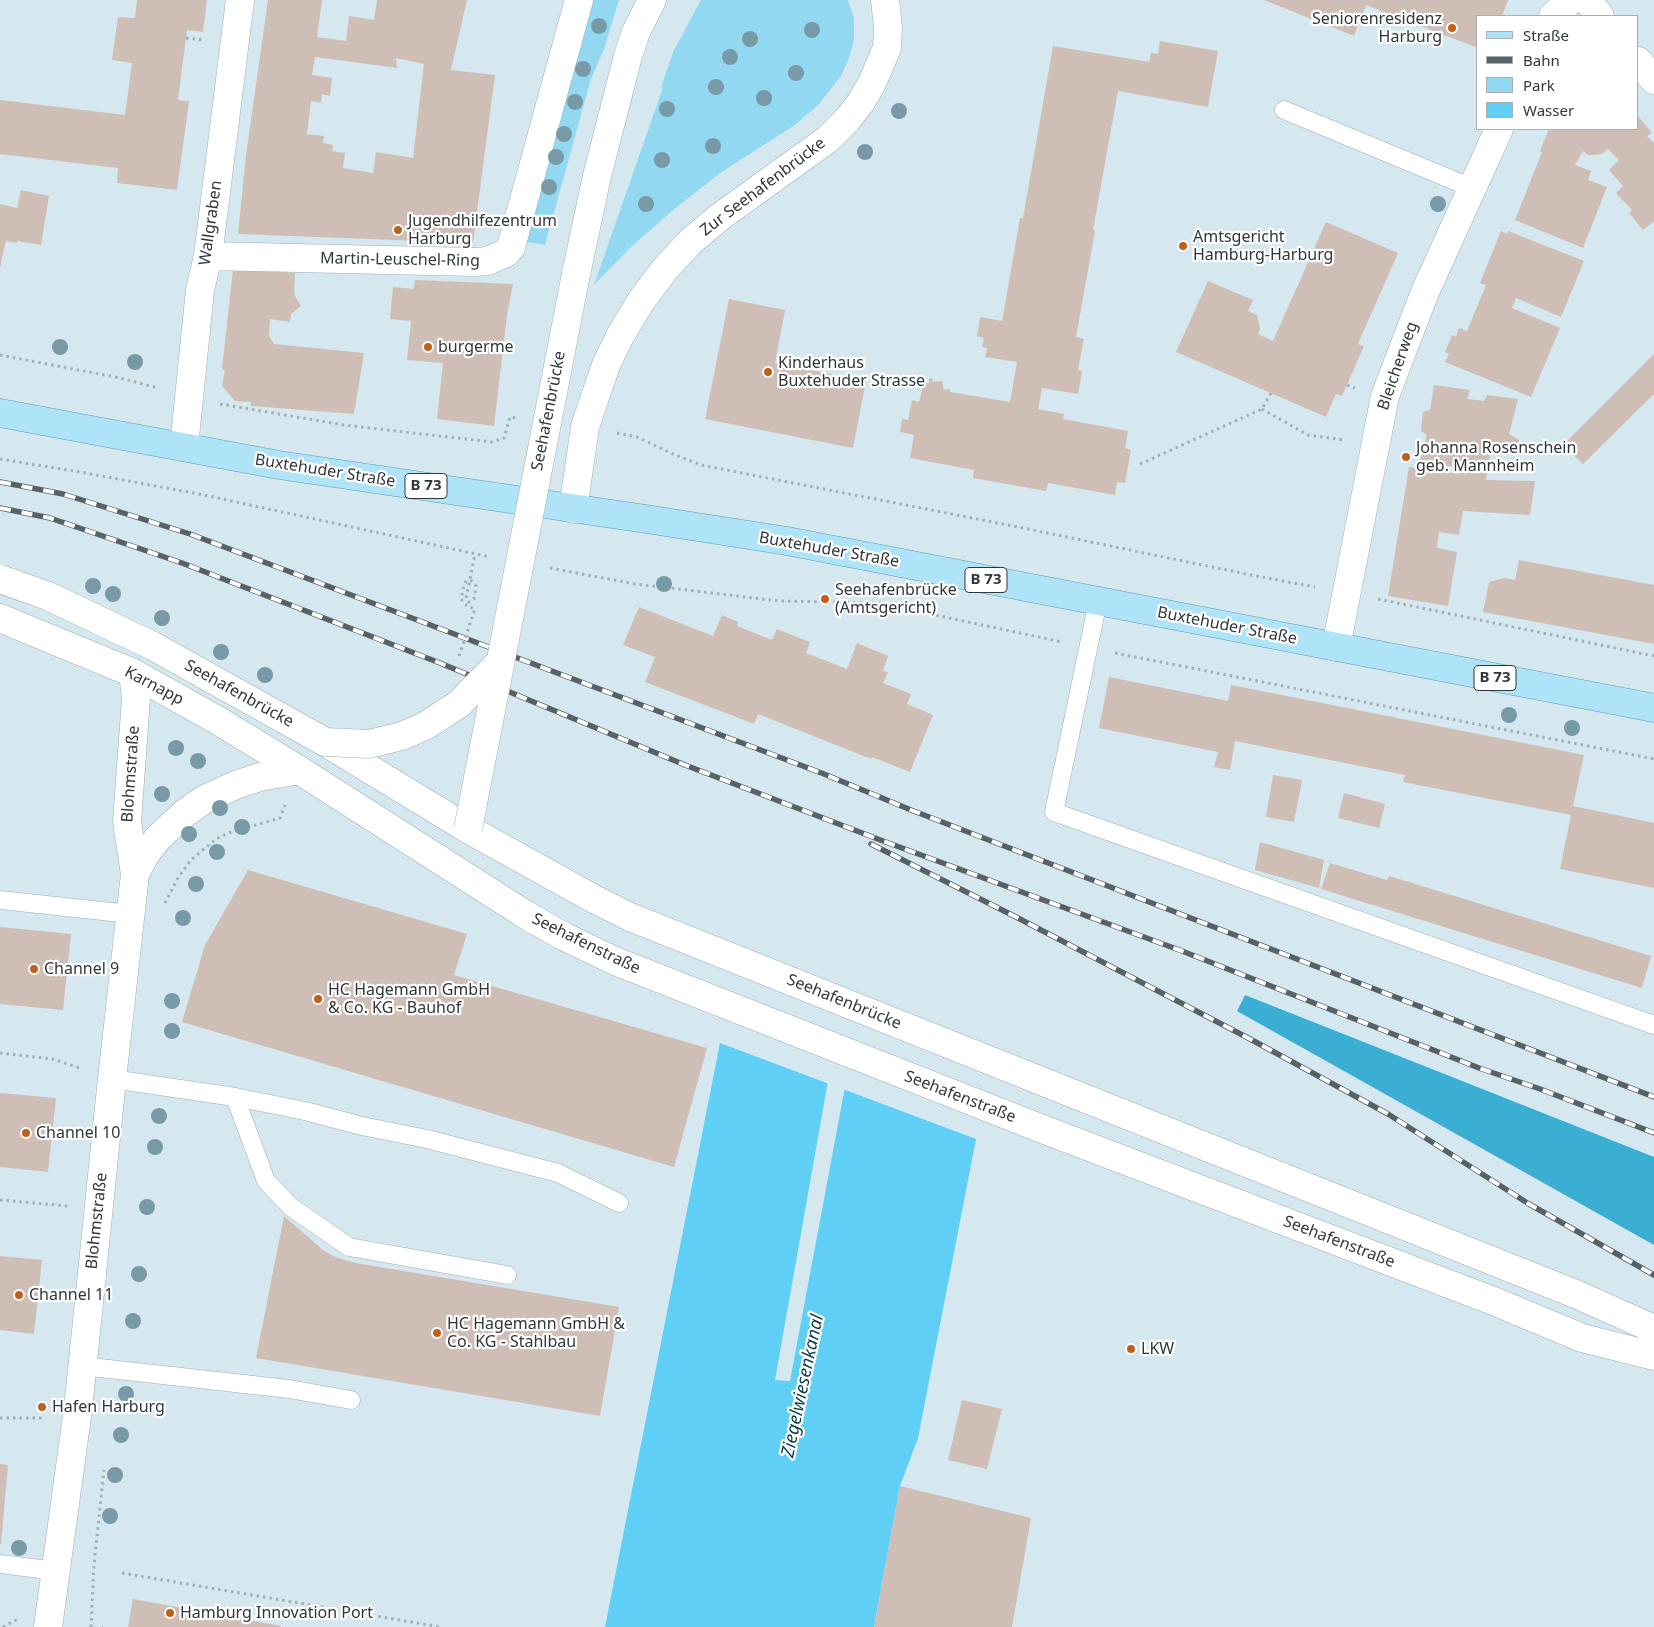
<!DOCTYPE html>
<html>
<head>
<meta charset="utf-8">
<style>
  body { margin:0 }
  #map { position:relative; width:1654px; height:1627px; overflow:hidden; background:#d5e8ef; font-family:"Noto Sans",sans-serif }
  canvas { display:block }
  .legend { position:absolute; left:1476px; top:15px; width:162px; height:115px; box-sizing:border-box; background:#fff; border:1px solid #acafb0; margin:0; padding:6px 9px; list-style:none; font-size:15px; color:#30373a }
  .legend li { display:flex; align-items:center; gap:10px; height:25px }
  .legend b { width:25px; border:1px solid #acafb0 }
</style>
</head>
<body>
<div id="map">
<canvas width="1654" height="1627"></canvas>
<ul class="legend">
<li><b style="height:6px;background:#afe3f7"></b>Straße</li>
<li><b style="height:6px;background:#586266"></b>Bahn</li>
<li><b style="height:14px;background:#93d8f1"></b>Park</li>
<li><b style="height:14px;background:#60cff5"></b>Wasser</li>
</ul>
</div>
<script>
const ctx = document.querySelector('canvas').getContext('2d');
ctx.lineJoin = 'round';
function paint(path, color) { ctx.fillStyle = color; ctx.fill(path, 'evenodd'); }
const toPath = rows => new Path2D(rows.map(r => 'M' + r).join(''));
function strokePath(path, color, width, dash) { ctx.strokeStyle = color; ctx.lineWidth = width; ctx.lineCap = dash ? 'butt' : 'round'; ctx.setLineDash(dash || []); ctx.stroke(path); }
function label(font, color, halo, rows, align = 'center') {
  ctx.font = font + ' "Noto Sans",sans-serif'; ctx.lineWidth = 4.5; ctx.setLineDash([]); ctx.textBaseline = 'middle'; ctx.strokeStyle = halo; ctx.fillStyle = color; for (const [text, x, y, turn = 0] of rows) {
    ctx.save(); ctx.translate(x, y); ctx.rotate((+turn || 0) * Math.PI / 180); ctx.textAlign = isNaN(turn) ? turn : align; if (halo) ctx.strokeText(text, 0, 0); ctx.fillText(text, 0, 0); ctx.restore();
  }
}
const green = toPath([
  [592,0,619,0,604,49,591,79,545,245,526,242],
  [701,0,848,0,854,19,854,40,849,58,841,76,819,104,795,125,723,171,673,210,629,249,594,285,662,90,662,84,674,50]
]);
const forest = toPath([
  [1245,995,1654,1157,1654,1245,1237,1011]
]);
const water = toPath([
  [720,1043,976,1139,918,1438,900,1486,874,1627,605,1627]
]);
const pier = toPath([
  [828,1081,845,1087,790,1381,775,1380]
]);
const building = toPath([
  [137,0,207,0,203,32,187,30,178,100,189,101,177,190,117,183,118,168,0,154,0,100,125,115,132,63,112,60,118,17,135,18],
  [268,0,322,0,317,37,346,41,349,16,374,20,377,0,467,0,451,70,495,75,473,243,238,234,246,155],
  [315,57,397,68,396,58,424,64,413,158,376,152,373,173,343,168,345,153,332,151,333,145,323,143,324,136,307,134,311,101,321,103,322,94,330,96,332,78,312,75],
  [1264,0,1508,0,1502,16,1478,16,1478,48,1366,5,1354,36],
  [1160,41,1218,51,1208,107,1118,91,1093,230,1095,231,1076,337,1084,339,1078,370,1082,371,1078,394,1042,388,1038,409,1064,414,1063,419,1128,431,1125,448,1131,450,1125,483,1117,482,1115,495,1048,483,1046,491,973,478,974,470,910,458,914,435,900,432,902,419,908,420,912,400,919,402,922,390,921,384,929,383,929,379,932,378,933,382,942,381,944,390,950,389,950,392,1010,402,1017,362,985,357,987,348,982,347,984,338,977,336,980,317,1002,321,1020,218,1023,218,1053,46,1149,62,1151,53,1158,54],
  [1638,116,1652,133,1647,136,1654,143,1654,223,1653,222,1643,230,1629,213,1632,210,1616,193,1623,186,1609,170,1619,160,1608,149,1602,154,1596,155,1588,155,1583,151,1575,165,1591,171,1588,180,1607,187,1583,248,1515,220,1542,152,1540,151,1549,129,1638,129],
  [21,190,49,196,41,245,17,241,17,243,6,241,0,267,0,204,17,208],
  [1326,222,1398,253,1358,344,1364,346,1342,396,1336,394,1326,417,1176,352,1208,281,1253,300,1248,311,1257,315,1260,329,1258,334,1273,341],
  [1501,231,1507,234,1508,231,1584,261,1561,317,1516,298,1512,308,1560,328,1531,397,1445,362,1449,354,1445,352,1452,335,1456,337,1459,328,1467,331,1486,285,1480,283],
  [233,269,295,273,294,294,301,306,291,314,290,322,270,319,269,336,274,344,364,353,354,414,251,406,251,402,235,401,222,386,225,370,222,369],
  [415,280,513,284,507,315,494,426,437,419,443,363,407,360,411,321,390,319,393,287,414,289],
  [729,299,785,310,775,363,866,381,853,448,705,419],
  [1654,354,1654,394,1583,464,1563,445],
  [1434,385,1470,390,1467,399,1484,401,1487,395,1518,399,1509,434,1519,440,1516,455,1491,450,1486,480,1535,481,1530,515,1463,511,1459,535,1439,532,1437,548,1457,552,1448,606,1388,596,1409,467,1458,474,1460,468,1420,461,1427,435,1421,431,1423,412,1430,410],
  [1519,560,1654,585,1654,644,1483,612,1489,582,1504,578,1515,580],
  [639,607,713,636,722,615,738,622,737,626,772,640,777,629,810,642,806,653,847,669,857,643,888,656,883,671,888,672,883,683,911,694,907,704,933,715,910,772,872,757,871,759,758,714,754,724,645,682,655,657,623,645],
  [1109,677,1228,701,1231,685,1584,755,1573,806,1654,823,1654,888,1560,869,1571,815,1403,782,1405,775,1235,741,1230,770,1214,767,1218,752,1099,728],
  [1273,775,1302,780,1294,822,1266,817],
  [1344,793,1385,804,1379,828,1338,818],
  [1260,842,1324,860,1319,888,1255,870],
  [1330,863,1387,880,1389,876,1651,956,1642,988,1321,889],
  [248,870,467,934,454,975,707,1048,674,1167,182,1022,205,945],
  [0,927,71,934,63,1010,0,1004],
  [0,1093,56,1098,48,1172,0,1167],
  [284,1216,323,1250,335,1257,356,1263,619,1307,600,1416,256,1358],
  [0,1256,42,1260,34,1334,0,1330],
  [962,1400,1002,1409,987,1469,948,1460],
  [0,1464,8,1465,1,1544,0,1544],
  [900,1486,1031,1518,1012,1627,874,1627],
  [133,1599,281,1626,281,1627,128,1627]
]);
const path = toPath([
  [186,38,204,40],
  [0,355,120,378,158,388],
  [1347,385,1355,388],
  [220,404,344,425,492,442,504,438,510,417,517,418],
  [1262,409,1308,435,1344,440],
  [617,433,637,437,673,454,701,465,1028,529,1251,575,1315,587],
  [0,459,80,472,204,495,490,557],
  [1140,464,1262,409,1271,393],
  [550,568,635,584,780,601,879,603,1062,642],
  [1378,599,1654,656],
  [467,606,461,599,464,585,467,580,472,581,476,586,474,599,469,602,466,598,468,589,475,554],
  [1115,653,1654,759],
  [165,903,178,878,191,860,204,849,216,839,228,833,280,818,285,805],
  [0,1053,52,1059,80,1068],
  [0,1200,68,1206],
  [0,1418,44,1418],
  [122,1573,441,1627],
  [3,1627,18,1619],
  [91,1627,94,1565,104,1470],
  [102,1627,103,1627]
]);
const lane = toPath([
  [1284,110,1472,188],
  [1098,601,1054,812,1654,1025],
  [0,900,130,914],
  [112,1079,235,1097,266,1181,291,1207,349,1247,507,1275],
  [235,1097,305,1111,362,1126,427,1139,558,1173,619,1203],
  [82,1366,289,1389,351,1400],
  [0,1564,56,1571]
]);
const street = toPath([
  [1587,0,1600,16],
  [1553,16,1571,0],
  [1638,61,1654,80],
  [208,256,474,262,488,261,506,253,511,247,579,0],
  [184,447,200,290,208,256,240,0],
  [0,618,133,673,217,720,299,770],
  [1336,647,1385,396,1425,292,1499,129]
]);
const secondary = toPath([
  [576,274,597,176,628,56,636,32,652,0],
  [573,509,585,427,593,403,606,365,620,336,641,301,665,269,691,241,721,216,828,139,847,120,861,102,872,83,887,48,888,27,885,0],
  [325,742,468,829,594,899,630,917,1578,1295,1654,1329],
  [135,874,146,853,159,837,185,813,205,799,238,784,260,777,299,770,526,915,563,936,615,961,1045,1130,1496,1302,1582,1338,1654,1356],
  [48,1627,78,1409,112,1079,135,874,127,822,136,698,133,673]
]);
const primary = toPath([
  [0,413,279,465,646,519,787,541,1654,708]
]);
const rail = toPath([
  [0,482,63,494,190,534,824,774,911,810,1654,1097],
  [0,508,50,518,182,563,440,663,685,765,883,841,1182,951,1479,1068,1540,1089,1654,1133],
  [871,844,1018,918,1252,1040,1388,1114,1529,1204,1654,1275]
]);
const pathBridge = toPath([
  [459,656,475,609,467,606]
]);
const secondaryBridge = toPath([
  [0,579,48,596,153,646,325,742,369,744,402,736,425,726,459,704,500,662],
  [468,829,576,274]
]);
const trees = [
  [599,26],
  [812,30],
  [750,39],
  [730,57],
  [583,69],
  [796,73],
  [716,87],
  [764,98],
  [575,102],
  [667,109],
  [899,111],
  [564,134],
  [713,146],
  [865,152],
  [556,157],
  [662,160],
  [549,187],
  [646,204],
  [1438,204],
  [60,347],
  [135,362],
  [664,584],
  [93,586],
  [113,594],
  [162,618],
  [221,652],
  [265,675],
  [1509,715],
  [1572,728],
  [176,748],
  [198,761],
  [162,794],
  [220,808],
  [242,827],
  [189,834],
  [217,852],
  [196,884],
  [183,918],
  [172,1001],
  [172,1031],
  [159,1116],
  [155,1147],
  [147,1207],
  [139,1274],
  [133,1321],
  [126,1394],
  [121,1435],
  [115,1475],
  [110,1516],
  [19,1548]
];
const markers = [
  [1452,28,5,"#c0611b"],
  [398,230,5,"#c0611b"],
  [1183,246,5,"#c0611b"],
  [428,347,5,"#c0611b"],
  [768,372,5,"#c0611b"],
  [1406,457,5,"#c0611b"],
  [825,599,5,"#c0611b"],
  [34,969,5,"#c0611b"],
  [318,999,5,"#c0611b"],
  [26,1133,5,"#c0611b"],
  [19,1295,5,"#c0611b"],
  [437,1333,5,"#c0611b"],
  [1131,1349,5,"#c0611b"],
  [42,1407,5,"#c0611b"],
  [170,1613,5,"#c0611b"]
];
const shields = [
  [426,486,42],
  [986,580,42],
  [1495,678,42]
];
const shieldNames = [
  ["B 73",426,486],
  ["B 73",986,580],
  ["B 73",1495,678]
];
const poiNames = [
  ["Seniorenresidenz",1442,19,"right"],
  ["Harburg",1442,37,"right"],
  ["Jugendhilfezentrum",408,221],
  ["Harburg",408,239],
  ["Amtsgericht",1193,237],
  ["Hamburg-Harburg",1193,255],
  ["burgerme",438,347],
  ["Kinderhaus",778,363],
  ["Buxtehuder Strasse",778,381],
  ["Johanna Rosenschein",1416,448],
  ["geb. Mannheim",1416,466],
  ["Seehafenbrücke",835,590],
  ["(Amtsgericht)",835,608],
  ["Channel 9",44,969],
  ["HC Hagemann GmbH",328,990],
  ["& Co. KG - Bauhof",328,1008],
  ["Channel 10",36,1133],
  ["Channel 11",29,1295],
  ["HC Hagemann GmbH &",447,1324],
  ["Co. KG - Stahlbau",447,1342],
  ["LKW",1141,1349],
  ["Hafen Harburg",52,1407],
  ["Hamburg Innovation Port",180,1613]
];
const streetNames = [
  ["Zur Seehafenbrücke",763,187,-37],
  ["Wallgraben",211,223,-82],
  ["Martin-Leuschel-Ring",400,260,1],
  ["Bleicherweg",1398,366,-71],
  ["Seehafenbrücke",549,411,-79],
  ["Buxtehuder Straße",325,471,9],
  ["Buxtehuder Straße",829,550,10],
  ["Buxtehuder Straße",1227,626,11],
  ["Karnapp",154,686,28],
  ["Seehafenbrücke",239,694,29],
  ["Blohmstraße",131,774,-86],
  ["Seehafenstraße",586,944,26],
  ["Seehafenbrücke",844,1002,22],
  ["Seehafenstraße",960,1097,21],
  ["Blohmstraße",97,1221,-84],
  ["Seehafenstraße",1339,1242,21]
];
const waterNames = [
  ["Ziegelwiesenkanal",803,1386,-78]
];
paint(green, '#93d8f1');
paint(forest, '#3aaed3');
paint(water, '#60cff5');
paint(pier, '#d5e8ef');
paint(building, '#cebeb5');
strokePath(lane, '#9daeb5', 19);
strokePath(street, '#9daeb5', 29);
strokePath(secondary, '#9daeb5', 29);
strokePath(primary, '#609bb1', 29);
strokePath(path, '#a1b1b6', 3, [2.5, 4]);
strokePath(lane, '#fff', 18);
strokePath(street, '#fff', 28);
strokePath(secondary, '#fff', 28);
strokePath(primary, '#afe3f7', 28);
strokePath(rail, '#586266', 5.5);
strokePath(rail, '#fff', 4, [11]);
strokePath(secondaryBridge, '#9daeb5', 29, []);
strokePath(pathBridge, '#a1b1b6', 3, [2.5, 4]);
strokePath(secondaryBridge, '#fff', 28);
ctx.fillStyle = '#789aa7';
for (const [x, y] of trees) { ctx.beginPath(); ctx.arc(x, y, 8, 0, 2 * Math.PI); ctx.fill(); }
for (const [x, y, r, color] of markers) { const dot = new Path2D(); dot.arc(x, y, r, 0, 2 * Math.PI); ctx.fillStyle = color; ctx.fill(dot); strokePath(dot, '#fff', 2); }
for (const [x, y, w] of shields) { const box = new Path2D(); box.roundRect(x - w / 2, y - 12.5, w, 25, 4); ctx.fillStyle = '#fff'; ctx.fill(box); strokePath(box, '#30373a', 1); }
label('bold 15px', '#30373a', null, shieldNames);
label('16px', '#30373a', '#fff', poiNames, 'left');
label('16px', '#30373a', '#fff', streetNames);
label('italic 18px', '#093d4c', '#fff', waterNames);
</script>
</body>
</html>
